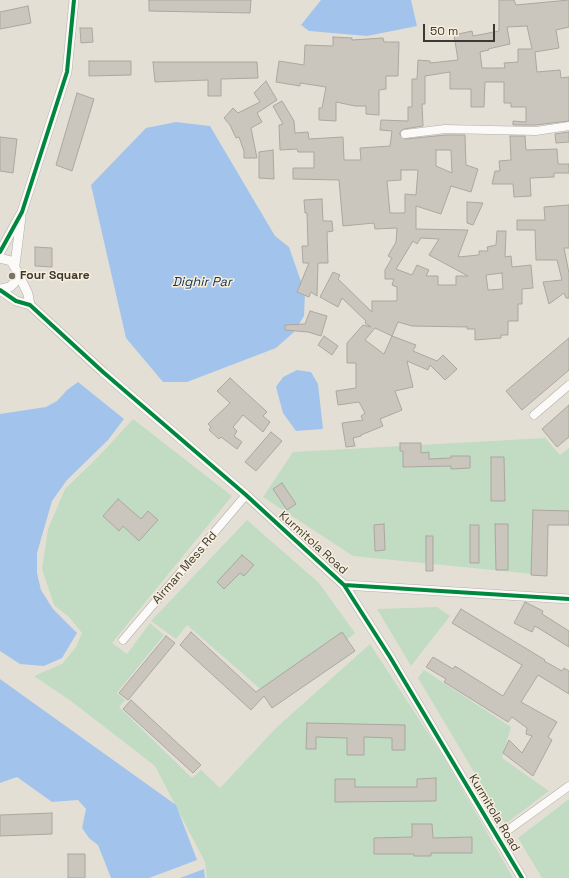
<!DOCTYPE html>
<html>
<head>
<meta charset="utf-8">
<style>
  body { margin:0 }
  #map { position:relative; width:569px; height:878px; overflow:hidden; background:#e4dfd5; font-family:"Space Grotesk",sans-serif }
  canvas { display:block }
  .scale { position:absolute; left:423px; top:24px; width:72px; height:18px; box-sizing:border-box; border:2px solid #3c3932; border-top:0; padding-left:5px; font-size:12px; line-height:14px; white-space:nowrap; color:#3c3932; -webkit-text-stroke:3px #f7eedc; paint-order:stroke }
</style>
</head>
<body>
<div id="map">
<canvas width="569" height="878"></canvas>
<div class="scale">50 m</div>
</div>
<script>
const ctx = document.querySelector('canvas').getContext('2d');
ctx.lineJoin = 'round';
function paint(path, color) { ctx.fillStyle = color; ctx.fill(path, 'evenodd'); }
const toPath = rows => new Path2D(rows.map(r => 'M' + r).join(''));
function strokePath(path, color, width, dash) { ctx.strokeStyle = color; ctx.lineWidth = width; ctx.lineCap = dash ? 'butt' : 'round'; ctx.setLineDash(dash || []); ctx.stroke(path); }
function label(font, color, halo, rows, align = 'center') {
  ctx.font = font + ' "Space Grotesk",sans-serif'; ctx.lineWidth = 3; ctx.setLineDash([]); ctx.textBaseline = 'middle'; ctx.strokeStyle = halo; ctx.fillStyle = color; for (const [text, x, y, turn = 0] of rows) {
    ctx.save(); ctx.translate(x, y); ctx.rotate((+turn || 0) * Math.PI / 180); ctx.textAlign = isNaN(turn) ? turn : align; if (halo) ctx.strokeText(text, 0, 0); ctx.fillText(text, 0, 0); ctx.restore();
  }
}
const green = toPath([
  [528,418,560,455,569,448,569,511,549,511,543,575,353,556,263,497,293,452,545,438],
  [133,419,232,496,112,643,127,654,150,623,164,635,117,693,125,700,119,707,192,778,201,770,220,788,276,728,370,644,445,759,513,878,207,878,205,862,155,766,71,701,34,676,62,664,76,647,82,633,69,617,54,605,42,569,48,529,65,489,100,455],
  [247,520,319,583,355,633,274,701,187,625,176,639,151,621],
  [437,607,450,616,411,666,377,609],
  [424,670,511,727,502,758,549,791,505,824,418,678],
  [569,799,569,878,542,878,518,838]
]);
const water = toPath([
  [321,0,411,0,417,26,367,36,309,31,301,25],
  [176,122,210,126,275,236,289,247,305,293,304,316,294,332,276,348,187,382,163,382,126,338,91,185,146,128],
  [297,370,311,372,318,384,323,429,296,431,283,413,276,387,283,377],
  [78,382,124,419,108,440,67,480,52,501,37,553,37,573,41,590,53,609,77,633,62,658,44,666,20,664,0,651,0,414,46,407,57,401,67,390],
  [0,679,176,805,197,860,149,878,111,878,98,845,89,838,82,828,86,809,78,800,52,802,17,777,0,783],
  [204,869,205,878,180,878]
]);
const building = toPath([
  [149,0,251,0,250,13,149,11,149,0],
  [499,0,514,0,516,5,569,0,569,27,556,30,559,48,535,52,537,72,560,70,561,78,569,77,569,121,536,125,513,125,513,121,526,122,526,107,511,107,511,103,504,103,504,82,485,82,484,107,471,107,471,89,450,89,450,72,425,76,425,104,422,104,423,126,404,129,400,132,400,135,406,139,445,135,465,135,466,165,478,169,471,192,451,186,441,214,416,206,416,229,468,230,458,257,479,255,479,251,488,251,487,247,496,245,497,231,506,231,505,257,511,256,512,267,531,265,533,288,522,289,522,304,518,304,518,321,508,321,508,335,501,335,501,338,475,340,475,329,467,329,468,327,412,326,398,322,392,336,375,328,365,340,384,354,392,336,416,345,413,351,437,361,443,355,457,369,445,380,430,365,428,370,407,361,413,387,395,391,402,410,380,419,383,426,361,435,361,436,353,438,355,446,346,447,342,423,363,420,361,416,365,413,359,402,338,405,336,391,356,388,356,363,347,363,347,343,363,325,371,327,365,323,366,321,342,298,338,307,320,297,333,272,340,275,338,279,372,312,372,301,397,301,397,287,392,285,394,279,385,279,385,270,392,258,388,256,396,242,397,228,375,229,374,223,343,226,339,180,293,179,293,168,314,168,314,152,298,152,297,149,280,150,279,125,283,124,273,106,282,101,294,121,295,133,308,132,309,139,343,137,344,160,361,160,360,148,390,146,392,131,380,130,381,120,408,121,408,107,412,107,412,79,417,79,418,60,430,61,430,63,458,60,454,35,472,31,473,36,499,31,499,0],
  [527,26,532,49,518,49,518,62,504,63,505,68,482,68,480,52,489,50,488,49,510,44,507,27,527,26],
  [436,150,451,150,452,173,436,166,436,150],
  [401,170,418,170,416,195,405,194,405,213,390,213,387,181,401,180,401,170],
  [421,238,439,239,429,255,468,276,456,276,456,285,438,285,438,276,426,276,429,270,417,265,412,275,396,269,413,241,417,244,421,238],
  [502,273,503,289,488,290,486,275,502,273],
  [28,6,31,23,0,29,0,12,28,6],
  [80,28,92,28,93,42,81,43,80,28],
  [333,37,352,38,352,40,383,38,384,42,399,42,398,76,386,76,386,89,379,90,379,115,366,114,366,106,355,106,336,102,336,121,319,120,319,108,322,108,326,87,300,83,300,86,276,82,279,61,304,65,305,45,333,46,333,37],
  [89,61,131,61,131,75,89,76,89,61],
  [153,62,257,62,258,78,221,79,221,96,208,96,208,80,155,82,153,62],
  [266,81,277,100,257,113,262,122,251,128,257,158,244,158,244,151,239,137,236,138,230,125,224,118,233,108,238,113,260,102,254,93,266,81],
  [77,93,94,99,72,171,56,165,77,93],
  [569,132,569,142,556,143,555,134,569,132],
  [510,136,525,136,526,150,557,149,558,164,569,164,569,173,554,173,554,177,530,178,531,196,514,197,513,184,492,184,495,171,500,171,499,161,511,160,510,136],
  [0,137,17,139,13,173,0,171,0,137],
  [273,150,274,179,259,178,259,152,273,150],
  [322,199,323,221,332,221,333,231,327,232,328,263,318,263,317,296,311,292,309,297,297,292,309,263,303,263,302,246,308,246,307,213,305,213,304,200,322,199],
  [467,202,483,203,473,225,467,223,467,202],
  [569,205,569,248,564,248,569,273,569,298,566,298,564,293,549,304,543,282,562,280,557,260,536,260,535,230,517,230,517,220,545,220,544,207,569,205],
  [35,247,52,248,52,267,35,266,35,247],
  [310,311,327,316,321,336,308,332,285,330,285,325,305,324,310,311],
  [324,336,338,346,332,355,318,345,324,336],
  [569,338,569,370,522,410,506,391,569,338],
  [230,378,267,412,263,416,270,422,263,432,243,415,233,427,237,431,234,436,242,442,237,449,221,437,219,439,209,430,211,427,208,424,230,403,217,391,230,378],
  [569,405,569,437,557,447,542,429,569,405],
  [271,432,282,441,256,471,245,462,271,432],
  [400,443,421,443,421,453,429,452,429,459,451,458,451,456,470,456,470,468,451,469,451,466,403,467,403,451,400,451,400,443],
  [491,457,504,457,505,501,491,501,491,457],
  [282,483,296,504,287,510,273,489,282,483],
  [118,499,141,519,148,511,158,520,139,541,123,526,119,531,103,516,118,499],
  [533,510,569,511,569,525,548,525,547,576,531,575,533,510],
  [384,524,385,550,375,551,374,525,384,524],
  [495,524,508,524,508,570,496,570,495,524],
  [470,525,479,525,479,563,470,563,470,525],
  [426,536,433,536,433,571,426,571,426,536],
  [242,555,254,565,244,576,240,573,224,589,217,582,242,555],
  [525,602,543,611,542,614,569,631,569,647,535,626,532,632,514,623,525,602],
  [461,609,545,660,544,661,562,671,564,668,569,671,569,694,538,675,521,702,557,722,548,737,552,740,533,776,503,753,509,740,522,753,532,736,526,734,527,728,512,717,508,722,444,682,446,679,426,667,433,657,453,669,455,666,503,696,522,665,452,623,461,609],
  [191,632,256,692,342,632,355,651,272,708,264,696,251,710,180,645,191,632],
  [166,636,175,643,128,700,119,693,166,636],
  [131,700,201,765,193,773,123,709,131,700],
  [307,723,405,725,405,750,392,750,392,738,364,737,364,755,347,755,347,738,316,737,316,749,306,749,307,723],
  [436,778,436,801,335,802,335,779,355,779,355,787,417,787,417,779,436,778],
  [52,813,52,834,0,836,0,815,52,813],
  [412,824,432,824,433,838,472,837,472,853,431,853,431,856,414,856,414,854,374,854,374,838,412,837,412,824],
  [68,854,85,854,85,878,68,878,68,854]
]);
const minor = toPath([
  [405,134,445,129,536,131,569,126],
  [534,415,569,385],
  [123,640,246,495],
  [497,838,569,786]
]);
const tertiary = toPath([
  [0,252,22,212,67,72,74,0],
  [0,258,11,261,17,271,14,283,10,287,0,289],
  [15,265,21,217],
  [17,271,28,294,30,305],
  [0,290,16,301,30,305,103,372,246,495,344,585,390,657,522,878],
  [344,585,569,599]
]);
const cycleway = toPath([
  [0,252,22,212,67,72,74,0],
  [0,290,16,301,30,305,103,372,246,495,344,585,390,657,522,878],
  [344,585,569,599]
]);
const markers = [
  [12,276,4,"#77736b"]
];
const poiNames = [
  ["Four Square",20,276]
];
const streetNames = [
  ["Kurmitola Road",313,543,42],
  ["Airman Mess Rd",185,568,-49],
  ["Kurmitola Road",494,813,59]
];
const waterNames = [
  ["Dighir Par",202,282]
];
paint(green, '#c1dcc3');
paint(water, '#a2c4ec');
paint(building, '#cac6be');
strokePath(building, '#aba7a0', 1);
strokePath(minor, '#b2afa7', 9);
strokePath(tertiary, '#b2afa7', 10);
strokePath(minor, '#fbfaf9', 8);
strokePath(tertiary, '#fbfaf9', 9);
strokePath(cycleway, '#00873e', 4);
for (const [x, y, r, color] of markers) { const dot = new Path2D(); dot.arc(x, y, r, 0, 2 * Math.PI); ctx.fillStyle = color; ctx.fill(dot); strokePath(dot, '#f7eedc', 1.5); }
label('bold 12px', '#3c3932', '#f7eedc', poiNames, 'left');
label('12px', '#3c3932', '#f7eedc', streetNames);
label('italic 13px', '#0f3258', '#f7eedc', waterNames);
</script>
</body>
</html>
